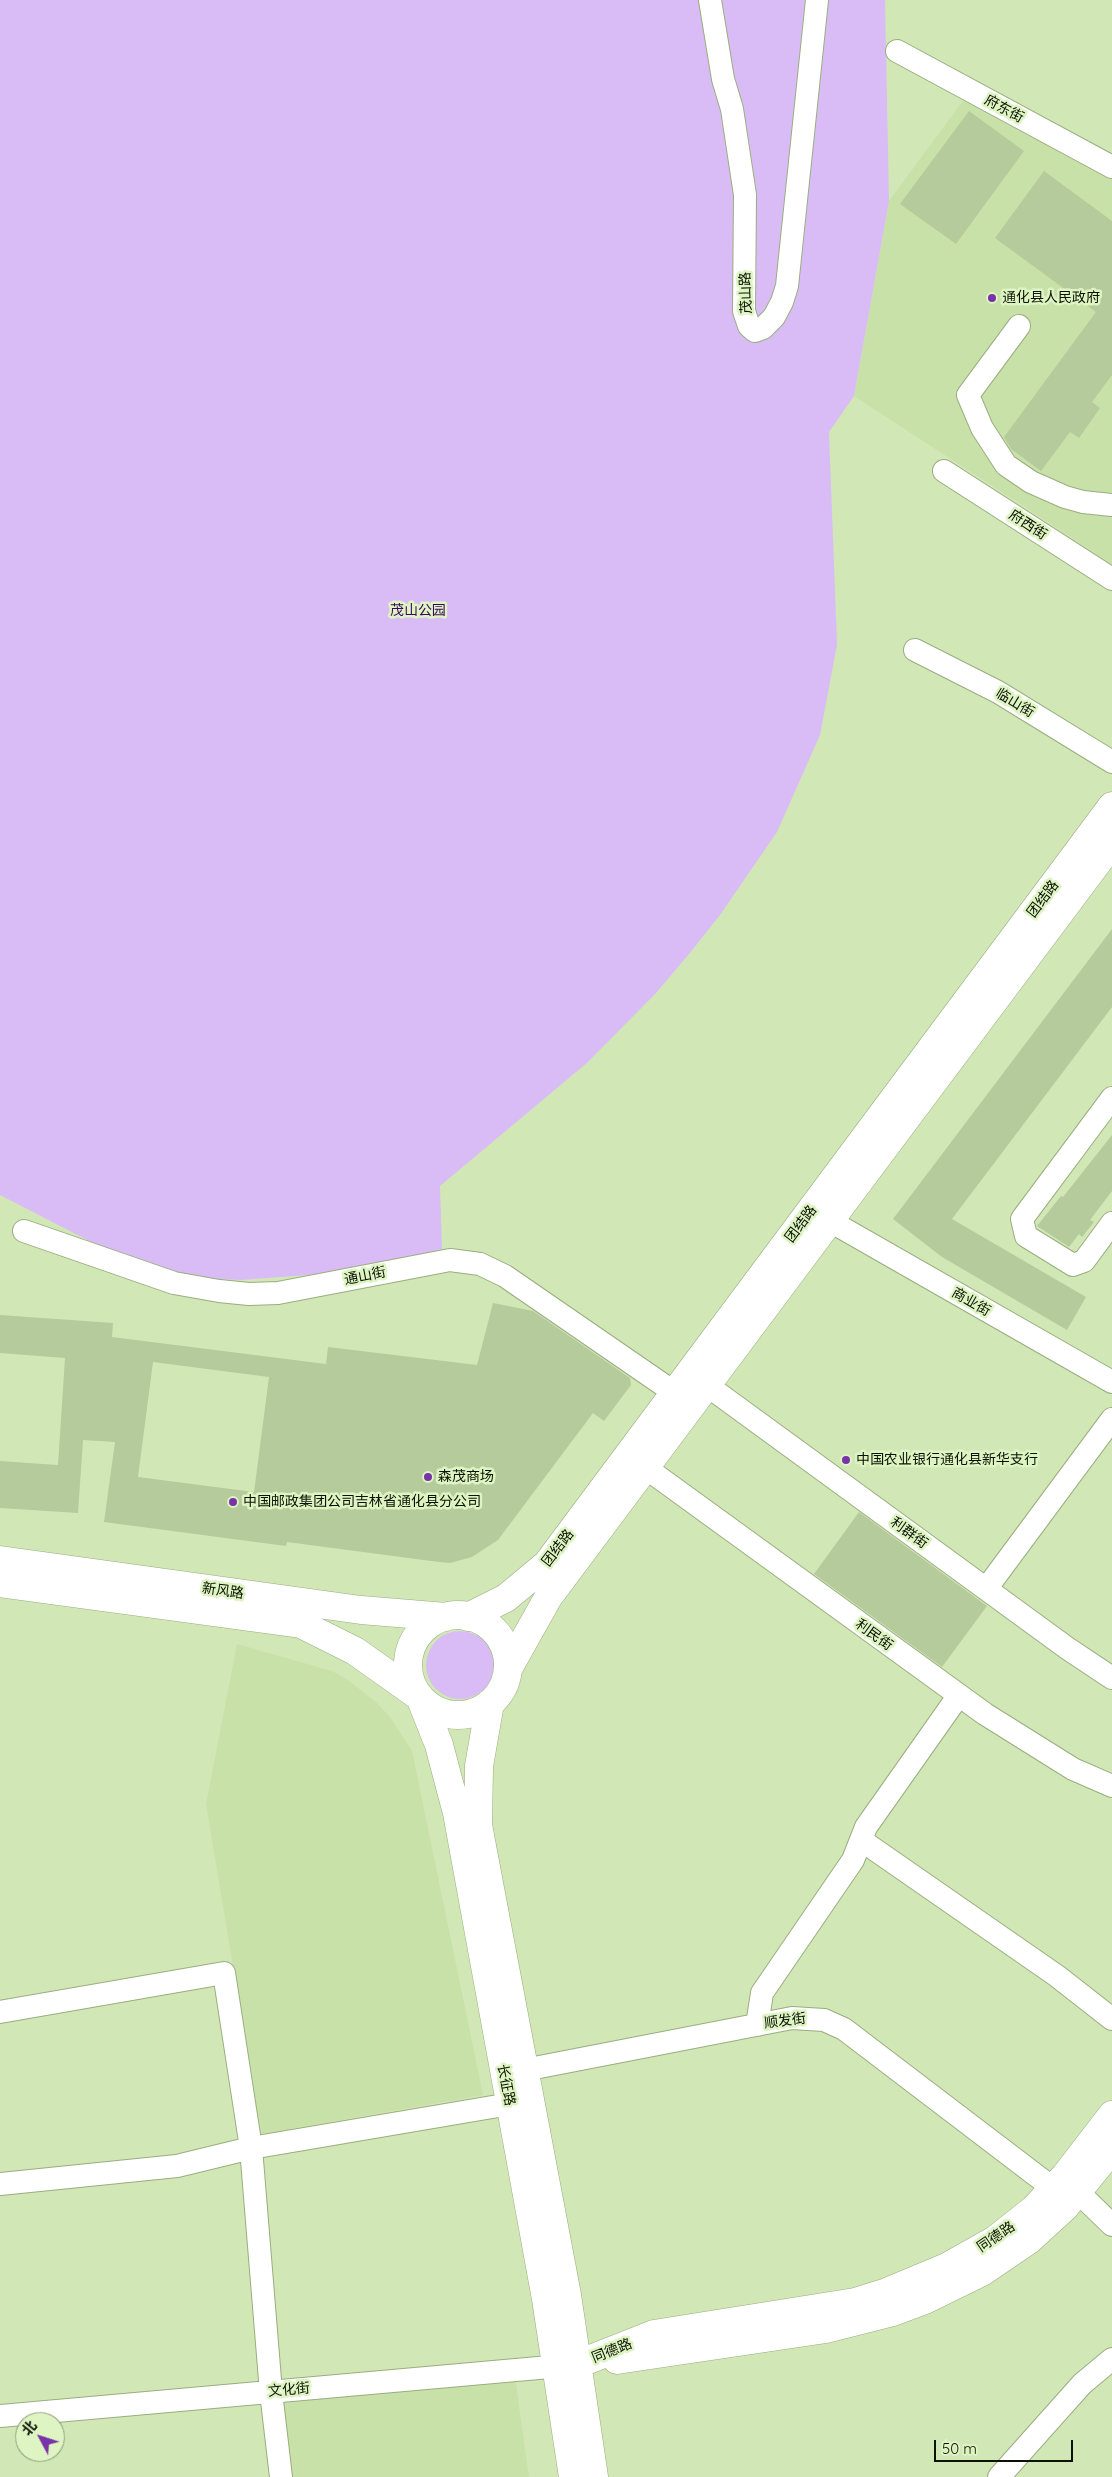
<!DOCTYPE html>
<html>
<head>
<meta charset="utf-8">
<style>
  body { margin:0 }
  #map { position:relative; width:1112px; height:2477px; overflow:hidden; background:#d1e7b6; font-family:Quicksand,"Noto Sans SC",sans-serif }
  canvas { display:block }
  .north { position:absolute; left:15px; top:2412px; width:50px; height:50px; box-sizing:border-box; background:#def4c3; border:1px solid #8a9a76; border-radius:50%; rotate:310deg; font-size:14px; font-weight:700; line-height:20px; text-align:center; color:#0b1203 }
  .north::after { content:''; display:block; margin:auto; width:18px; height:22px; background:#7733a7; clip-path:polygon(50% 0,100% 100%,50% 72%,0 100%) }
  .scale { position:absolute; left:934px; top:2440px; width:139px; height:22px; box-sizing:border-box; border:2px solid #0b1203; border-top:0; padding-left:6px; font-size:15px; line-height:18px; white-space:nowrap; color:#0b1203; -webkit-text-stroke:4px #def4c3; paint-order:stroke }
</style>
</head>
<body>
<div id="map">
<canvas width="1112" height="2477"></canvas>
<div class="north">北</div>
<div class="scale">50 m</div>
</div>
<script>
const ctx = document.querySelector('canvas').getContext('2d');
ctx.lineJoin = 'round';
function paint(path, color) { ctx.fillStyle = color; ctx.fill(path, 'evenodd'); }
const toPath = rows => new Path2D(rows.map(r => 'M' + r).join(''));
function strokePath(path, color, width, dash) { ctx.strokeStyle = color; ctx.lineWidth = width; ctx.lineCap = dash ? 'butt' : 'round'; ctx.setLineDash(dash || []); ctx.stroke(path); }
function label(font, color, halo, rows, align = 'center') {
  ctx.font = font + ' Quicksand,"Noto Sans SC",sans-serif'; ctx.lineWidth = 5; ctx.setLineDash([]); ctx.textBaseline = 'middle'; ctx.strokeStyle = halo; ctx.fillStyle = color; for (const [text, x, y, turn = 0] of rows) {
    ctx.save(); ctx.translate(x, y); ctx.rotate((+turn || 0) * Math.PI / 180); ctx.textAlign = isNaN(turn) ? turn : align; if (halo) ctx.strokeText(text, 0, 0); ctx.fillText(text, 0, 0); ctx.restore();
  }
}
const built = toPath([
  [965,98,1112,179,1112,564,854,396,889,201],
  [237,1644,332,1671,348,1680,377,1703,390,1717,412,1751,483,2095,261,2134,206,1804],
  [515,2377,529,2477,289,2477,280,2402]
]);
const green = toPath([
  [0,0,885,0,889,201,854,396,829,432,837,645,820,735,777,832,720,915,689,954,656,993,588,1062,440,1186,442,1249,407,1259,334,1273,241,1280,199,1278,130,1262,0,1195],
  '426 1665a34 34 0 1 1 68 0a34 34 0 1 1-68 0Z'
]);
const building = toPath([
  [969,111,1024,151,956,244,900,204],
  [1044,171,1112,221,1112,375,1092,402,1100,408,1079,438,1070,432,1041,471,1011,449,1004,437,1096,312,995,238],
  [1112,929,1112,1007,952,1219,1086,1297,1067,1330,942,1257,893,1219],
  [1112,1135,1112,1191,1090,1220,1094,1222,1082,1237,1079,1234,1069,1247,1037,1226,1061,1196,1063,1197],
  [493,1303,533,1311,630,1378,631,1385,604,1421,593,1413,498,1540,472,1557,450,1563,439,1562,287,1542,286,1546,104,1522,115,1442,83,1440,78,1513,0,1508,0,1461,58,1465,65,1358,0,1353,0,1315,113,1323,112,1337,326,1364,328,1347,477,1365],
  [153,1362,269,1377,254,1492,138,1477],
  [859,1512,987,1606,942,1667,814,1574]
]);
const minor = toPath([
  [710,0,723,79,732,109,745,195,744,311,749,326,755,331,763,328,774,317,782,302,787,286,817,0],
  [897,51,1112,167],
  [1019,326,968,395,982,428,1006,465,1031,482,1065,497,1083,502,1112,505],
  [944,471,1112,579],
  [915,650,998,692,1112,762],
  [1112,1098,1022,1219,1026,1236,1073,1265,1084,1261,1112,1223],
  [830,1221,1112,1382],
  [24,1231,174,1283,219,1291,249,1294,278,1293,450,1260,480,1264,505,1276,675,1393],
  [708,1386,1067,1648,1112,1678],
  [646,1468,985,1714,1073,1769,1112,1786],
  [986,1589,1112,1419],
  [861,1840,1057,1976,1112,2019],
  [0,2012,224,1973,251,2148,271,2392,281,2477],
  [757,2025,762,1993,853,1860,866,1827,959,1695],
  [524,2070,792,2018,824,2020,844,2029,1054,2189],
  [0,2184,177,2166,251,2148,510,2104],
  [1078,2192,1112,2225],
  [0,2416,572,2365],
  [999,2477,1082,2384,1112,2359]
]);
const major = toPath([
  [617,2360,826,2329,893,2312,925,2300,982,2272,1029,2240,1065,2207,1112,2149],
  [578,2364,654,2334,855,2302,887,2292,947,2267,995,2240,1034,2209,1065,2176,1112,2115]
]);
const highway = toPath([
  [0,1560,361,1610,446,1617],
  [0,1583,301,1624,355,1651,420,1697,439,1745,457,1813,546,2299,573,2477],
  '408 1665a50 50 0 1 1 100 0a50 50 0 1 1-100 0Z',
  [468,1617,506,1598,547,1564,1112,806],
  [508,1669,549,1596,1112,843],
  [490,1703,479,1766,478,1825,567,2295,594,2477]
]);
const markers = [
  [992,298,5,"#7733a7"],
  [846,1460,5,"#7733a7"],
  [428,1477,5,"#7733a7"],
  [233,1502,5,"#7733a7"]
];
const streetNames = [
  ["府东街",1004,109,28],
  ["茂山路",746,293,-92],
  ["府西街",1028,525,33],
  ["临山街",1015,703,31],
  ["团结路",1043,899,-53],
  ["团结路",801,1224,-53],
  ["通山街",365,1276,-11],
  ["商业街",971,1302,30],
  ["利群街",909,1533,36],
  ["团结路",558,1548,-52],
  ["新风路",223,1591,8],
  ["利民街",874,1635,36],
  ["顺发街",785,2021,-7],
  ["长征路",506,2085,79],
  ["同德路",996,2237,-34],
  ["同德路",612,2351,-22],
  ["文化街",289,2390,-5]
];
const poiNames = [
  ["通化县人民政府",1002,298],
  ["中国农业银行通化县新华支行",856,1460],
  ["森茂商场",438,1477],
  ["中国邮政集团公司吉林省通化县分公司",243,1502]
];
const parkNames = [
  ["茂山公园",418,611]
];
paint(built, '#c8e1a8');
paint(green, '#d9bcf6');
paint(building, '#b5cb9b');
strokePath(minor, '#99ae7f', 24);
strokePath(major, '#99ae7f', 29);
strokePath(highway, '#99ae7f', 29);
strokePath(minor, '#fff', 22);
strokePath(major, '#fff', 28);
strokePath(highway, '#fff', 28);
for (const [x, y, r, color] of markers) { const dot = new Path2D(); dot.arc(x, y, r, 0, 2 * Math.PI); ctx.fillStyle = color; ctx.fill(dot); strokePath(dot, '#def4c3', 2); }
label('14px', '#0b1203', '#def4c3', streetNames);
label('14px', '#0b1203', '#def4c3', poiNames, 'left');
label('14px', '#3d045d', '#def4c3', parkNames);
</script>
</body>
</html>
